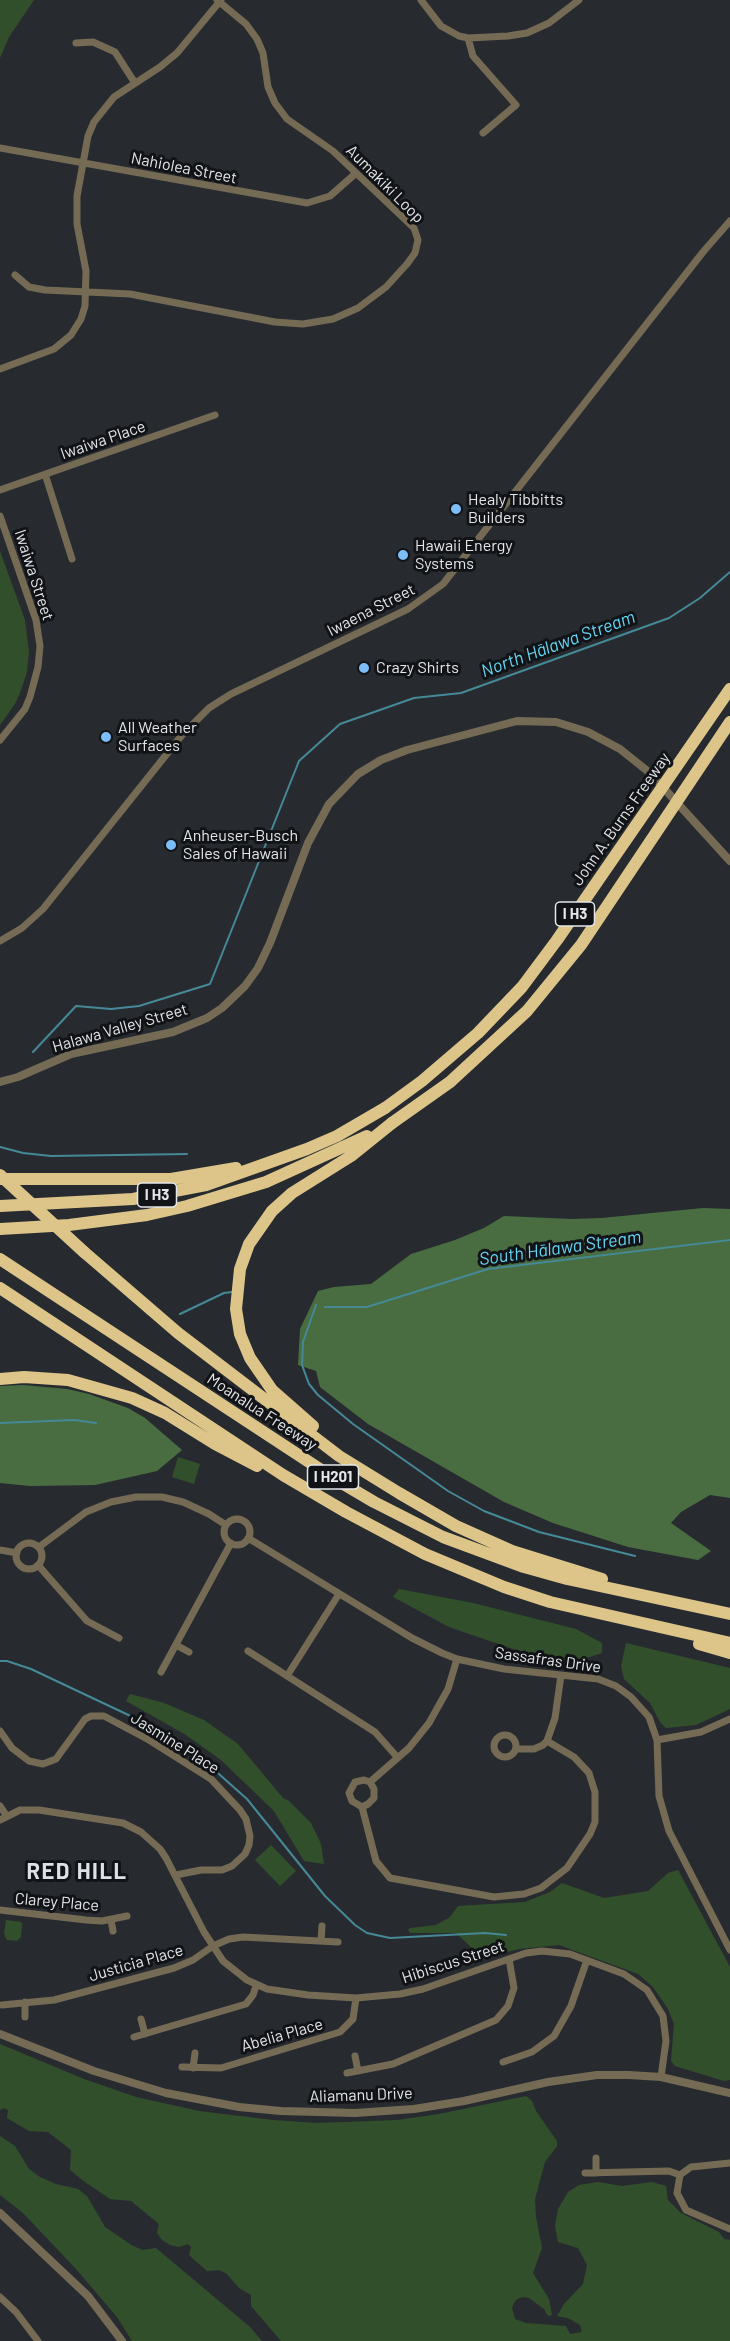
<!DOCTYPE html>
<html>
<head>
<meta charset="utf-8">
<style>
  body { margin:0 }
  canvas { display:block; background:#272b30 }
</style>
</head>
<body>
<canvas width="730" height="2341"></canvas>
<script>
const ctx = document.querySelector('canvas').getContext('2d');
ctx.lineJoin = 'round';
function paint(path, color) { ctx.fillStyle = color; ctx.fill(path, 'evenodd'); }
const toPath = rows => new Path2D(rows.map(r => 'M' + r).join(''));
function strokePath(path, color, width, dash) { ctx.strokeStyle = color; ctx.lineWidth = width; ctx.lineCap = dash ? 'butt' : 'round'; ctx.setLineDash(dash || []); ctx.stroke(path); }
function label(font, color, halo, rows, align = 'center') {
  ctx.font = font + ' Barlow,sans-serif'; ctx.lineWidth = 6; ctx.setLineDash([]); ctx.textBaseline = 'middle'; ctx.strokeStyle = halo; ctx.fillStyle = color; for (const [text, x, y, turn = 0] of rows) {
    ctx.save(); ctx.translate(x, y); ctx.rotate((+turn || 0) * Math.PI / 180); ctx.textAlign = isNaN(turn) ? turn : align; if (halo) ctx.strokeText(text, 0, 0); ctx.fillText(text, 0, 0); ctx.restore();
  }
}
const green = toPath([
  [0,0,34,0,9,37,0,58],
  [0,551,25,620,29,652,27,672,20,693,15,704,0,725],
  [178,1457,200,1464,194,1484,172,1477],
  [399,1589,473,1603,576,1629,602,1643,602,1653,561,1666,529,1664,525,1653,449,1627,393,1597],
  [626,1643,730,1668,730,1709,696,1725,666,1728,660,1722,650,1703,624,1679,621,1666],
  [130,1694,164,1703,204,1720,238,1744,283,1798,289,1801,311,1823,321,1844,324,1864,304,1861,274,1811,221,1760,186,1735,126,1701],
  [271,1845,296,1871,280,1886,255,1860],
  [678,1870,730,1967,730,2080,724,2081,675,2066,671,2061,674,2024,668,2009,653,1987,638,1974,559,1945,519,1949,499,1954,493,1951,491,1957,480,1961,473,1959,470,1952,472,1948,456,1933,410,1933,408,1930,410,1928,436,1925,450,1917,458,1906,525,1902,550,1892,562,1883,604,1898,648,1891,668,1873],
  [6,1920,21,1922,22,1924,21,1937,17,1941,7,1940,4,1934],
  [0,2044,84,2079,136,2097,199,2111,273,2120,317,2123,397,2120,439,2114,526,2096,532,2101,536,2111,557,2141,557,2146,545,2162,535,2199,536,2217,542,2248,533,2273,549,2299,552,2315,548,2316,544,2309,529,2298,523,2297,517,2299,514,2303,512,2308,515,2319,526,2323,566,2326,570,2334,582,2332,580,2325,568,2318,557,2316,564,2304,583,2284,587,2265,578,2248,558,2242,555,2226,558,2209,568,2192,579,2185,598,2182,622,2186,652,2182,666,2186,668,2200,681,2213,719,2232,724,2239,730,2240,730,2341,281,2341,251,2306,251,2295,239,2288,227,2274,219,2270,207,2271,189,2255,191,2247,188,2244,179,2247,170,2245,162,2240,157,2233,159,2224,131,2201,110,2199,85,2182,70,2170,71,2150,48,2132,29,2131,7,2118,8,2110,4,2108,0,2110],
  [0,2136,15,2146,29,2169,40,2177,56,2184,78,2189,87,2196,105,2227,133,2246,143,2250,156,2248,250,2327,262,2341,132,2341,117,2317,76,2269,23,2213,0,2195]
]);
const forest = toPath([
  [703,1208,730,1209,730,1498,710,1495,681,1512,671,1523,711,1551,698,1560,628,1547,553,1523,504,1502,368,1424,320,1387,316,1371,298,1365,300,1329,318,1291,334,1287,371,1284,411,1254,455,1240,484,1228,504,1216,571,1219,602,1218],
  [23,1385,67,1389,89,1394,128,1408,145,1418,182,1450,157,1471,95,1485,30,1486,0,1483,0,1386]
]);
const stream = toPath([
  [33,1052,76,1006,111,1009,139,1006,210,984,299,761,340,724,414,698,461,693,669,618,700,598,730,572],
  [0,1147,23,1153,51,1156,187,1154],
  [316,1305,303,1342,302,1365,309,1384,318,1395,353,1424,448,1491,484,1511,539,1532,635,1556],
  [325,1307,367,1307,488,1269,730,1240],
  [180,1314,224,1293,232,1292],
  [0,1423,74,1420,96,1423],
  [0,1661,7,1661,31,1669,139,1720,202,1759,247,1799,325,1896,355,1925,367,1933,390,1938,485,1933,506,1935]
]);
const minor = toPath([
  [421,0,441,26,459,36,468,38,508,36,527,33,549,23,579,0],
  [468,38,473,56,516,105,483,133],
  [76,43,93,42,115,52,135,83],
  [0,148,307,203,330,196,355,174],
  [15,275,29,287,45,290,130,294,275,322,303,324,333,319,358,308,386,287,407,264,415,253,418,240,414,228,333,151,287,119,275,103,268,87,263,53,257,39,246,24,217,0],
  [0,369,54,349,71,335,81,319,85,306,86,271,77,224,77,196,88,136,94,122,114,97,160,67,177,53,221,0],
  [45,474,72,559],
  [0,490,215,415],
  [0,516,36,620,40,646,38,667,30,697,25,709,0,740],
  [0,941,22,928,43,909,182,735,209,708,231,694,408,609,443,584,703,252,730,221],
  '224 1532a13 13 0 1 1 26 0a13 13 0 1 1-26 0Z',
  [248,1538,412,1638,442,1653,457,1659,504,1669,598,1679,616,1686,631,1697,649,1717,657,1740,659,1796,669,1831,730,1950],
  '16 1556a13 13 0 1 1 26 0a13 13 0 1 1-26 0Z',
  [39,1547,86,1512,111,1502,136,1497,162,1497,183,1502,209,1514,226,1525],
  [0,1550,17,1553],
  [38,1565,87,1621,119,1638],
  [176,1645,189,1652],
  [248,1651,375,1732,398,1758],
  [161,1672,231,1543],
  [287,1676,339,1594],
  [0,1731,12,1748,29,1761,43,1764,56,1759,85,1719,91,1716,104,1716,149,1740,211,1779,240,1810,246,1819,250,1836,249,1845,245,1854,232,1866,222,1870,201,1870,176,1875],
  '494 1746a11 11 0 1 1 22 0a11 11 0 1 1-22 0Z',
  [657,1740,701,1732,730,1719],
  [516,1749,534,1749,543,1745,547,1741,555,1718,561,1675],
  [370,1782,364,1780,355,1782,349,1793,352,1801,362,1807,376,1861,390,1878,494,1897,524,1894,541,1888,567,1868,590,1834,595,1822,595,1792,589,1773,574,1757,547,1741],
  [370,1782,409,1748,429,1723,448,1689,457,1659],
  [0,1806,6,1815],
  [362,1807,368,1804,374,1798,374,1789,370,1782],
  [0,1820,20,1810,39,1810,123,1823,141,1832,160,1849,166,1858,204,1932,223,1961,247,1980,267,1989,308,1995,356,1998,400,1994,423,1989,526,1953,542,1951,570,1954,624,1974,647,1990,663,2016,666,2041,661,2077],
  [0,1910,86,1920,102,1921,127,1916],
  [111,1920,113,1931],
  [321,1941,322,1926],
  [2,2005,54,2000,174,1968,193,1960,213,1946,229,1939,243,1937,338,1942],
  [25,2017,25,2002],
  [141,2019,145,2034],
  [134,2037,246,2004,253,1995,256,1986],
  [355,2056,358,2071],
  [503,2062,532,2052,554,2036,571,2006,587,1960],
  [182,2067,221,2068,340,2032,353,2019,356,1998],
  [193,2068,195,2053],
  [347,2073,393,2064,496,2020,508,2006,514,1988,509,1959],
  [596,2158,596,2173],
  [730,2163,691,2167,680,2175,677,2193,686,2210,730,2229],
  [585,2173,669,2171,680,2175],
  [0,2297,16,2312,38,2341]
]);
const tertiary = toPath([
  [0,1082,18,1077,71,1054,173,1032,207,1018,222,1008,245,986,258,968,270,943,308,843,329,804,358,774,381,760,407,750,517,721,556,722,588,732,620,749,650,773,730,861],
  [0,2034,94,2071,166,2093,239,2107,281,2111,355,2113,414,2109,464,2101,548,2082,597,2075,629,2075,661,2077,730,2093],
  [0,2213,88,2296,122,2341]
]);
const motorway = toPath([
  [0,1179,171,1179,236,1168],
  [0,1206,133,1199,206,1185,307,1149,337,1136,385,1108],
  [0,1229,69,1225,147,1215,187,1206,266,1182,367,1136],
  [84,1252,178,1333,339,1456,399,1493,456,1526,512,1551,602,1579],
  [0,1259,335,1479,374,1502,443,1537,524,1567,567,1579,730,1614],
  [0,1288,283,1475,346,1512,425,1554,504,1587,550,1602,730,1643],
  [0,1379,24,1377,68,1380,132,1398,165,1413,215,1444,257,1466],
  [313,1426,272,1390,250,1358,240,1334,236,1309,240,1269,249,1244,272,1211,292,1193,351,1156,392,1123],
  [699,1644,730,1653]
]);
const motorwayBridge = toPath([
  [385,1108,422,1081,478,1033,522,987,557,940,730,689],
  [392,1123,450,1082,527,1011,581,945,730,722],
  [0,1175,84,1252]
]);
const markers = [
  [456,509,6,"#7cbef9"],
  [403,555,6,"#7cbef9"],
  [364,668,6,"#7cbef9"],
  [106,737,6,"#7cbef9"],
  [171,845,6,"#7cbef9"]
];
const shields = [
  [575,914,39],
  [157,1195,39],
  [333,1477,51]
];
const shieldNames = [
  ["I H3",575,914],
  ["I H3",157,1195],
  ["I H201",333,1477]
];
const streetNames = [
  ["Nahiolea Street",184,168,11],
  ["Aumakiki Loop",385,184,45],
  ["Iwaiwa Place",103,440,-19],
  ["Iwaiwa Street",34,575,72],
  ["Iwaena Street",371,610,-27],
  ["John A. Burns Freeway",621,819,-55],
  ["Halawa Valley Street",120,1028,-16],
  ["Moanalua Freeway",262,1412,33],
  ["Sassafras Drive",548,1660,8],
  ["Jasmine Place",175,1743,32],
  ["Clarey Place",57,1902,5],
  ["Hibiscus Street",453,1962,-18],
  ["Justicia Place",136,1963,-16],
  ["Abelia Place",282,2035,-16],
  ["Aliamanu Drive",361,2095,-2]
];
const poiNames = [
  ["Healy Tibbitts",468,500],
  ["Builders",468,518],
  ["Hawaii Energy",415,546],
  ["Systems",415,564],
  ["Crazy Shirts",376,668],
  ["All Weather",118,728],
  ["Surfaces",118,746],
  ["Anheuser-Busch",183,836],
  ["Sales of Hawaii",183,854]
];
const waterNames = [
  ["North Hālawa Stream",558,644,-20],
  ["South Hālawa Stream",560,1248,-8]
];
const districtNames = [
  ["RED HILL",77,1872]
];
paint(green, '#324f2b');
paint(forest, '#496d40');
strokePath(stream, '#458997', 2);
strokePath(minor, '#756b54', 7);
strokePath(tertiary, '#756b54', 8);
strokePath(motorway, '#ddc58a', 12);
strokePath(motorwayBridge, '#ddc58a', 12);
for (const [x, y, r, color] of markers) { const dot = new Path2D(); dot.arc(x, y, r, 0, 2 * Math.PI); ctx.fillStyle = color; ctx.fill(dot); strokePath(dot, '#111316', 2); }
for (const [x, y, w] of shields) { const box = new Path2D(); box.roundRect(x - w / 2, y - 12, w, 24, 4.5); ctx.fillStyle = '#111316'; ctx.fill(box); strokePath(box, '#e4e7ea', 1.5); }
label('bold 15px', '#e4e7ea', null, shieldNames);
label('16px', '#e4e7ea', '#111316', streetNames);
label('16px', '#e4e7ea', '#111316', poiNames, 'left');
label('italic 18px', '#63d6f3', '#111316', waterNames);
ctx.letterSpacing = '1.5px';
label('bold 22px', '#dbe1e7', '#111316', districtNames);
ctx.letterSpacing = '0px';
</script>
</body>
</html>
